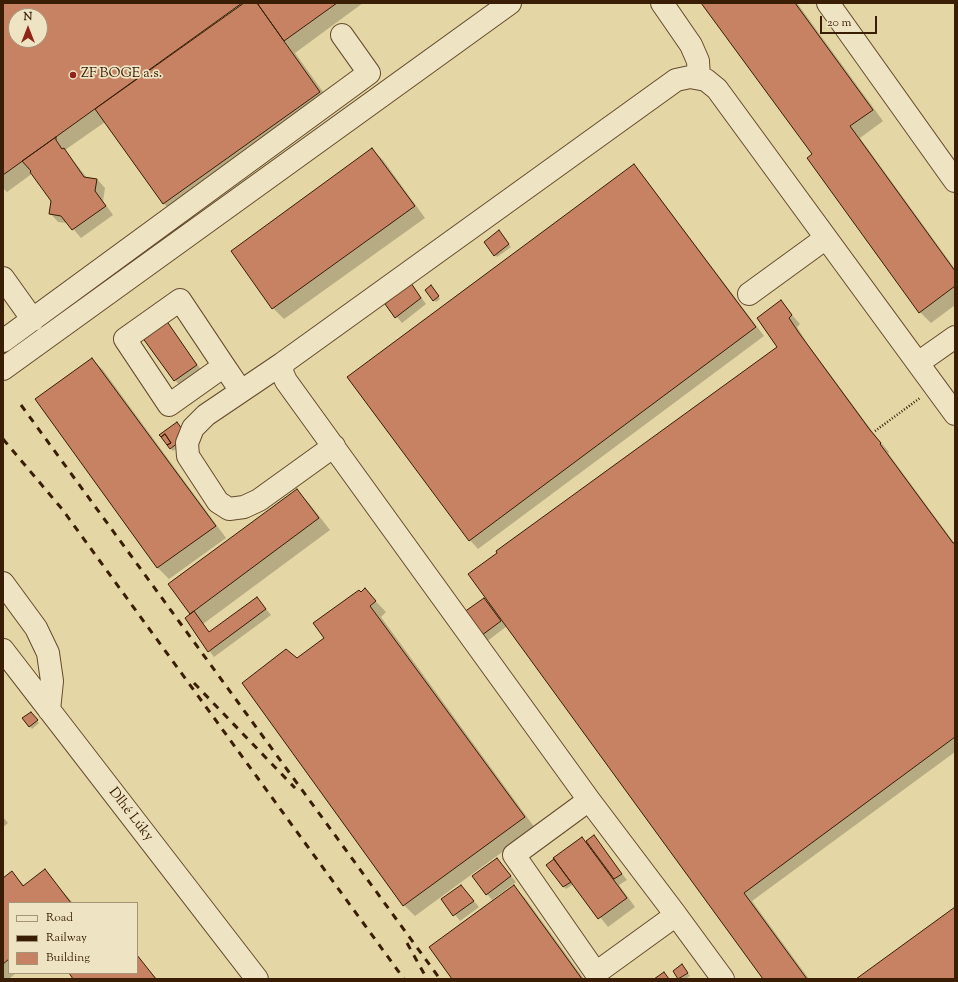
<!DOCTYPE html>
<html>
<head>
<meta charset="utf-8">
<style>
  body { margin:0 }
  #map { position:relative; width:958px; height:982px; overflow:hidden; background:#e5d6a5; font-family:"Sorts Mill Goudy",serif }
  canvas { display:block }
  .frame { position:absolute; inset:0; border:4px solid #391d04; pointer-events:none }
  .legend { position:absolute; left:8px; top:902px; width:130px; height:72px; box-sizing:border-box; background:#eee4c4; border:1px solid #a69477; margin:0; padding:5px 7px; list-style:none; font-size:12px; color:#391d04 }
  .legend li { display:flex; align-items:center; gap:8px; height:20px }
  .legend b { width:20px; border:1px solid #a69477 }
  .north { position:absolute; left:8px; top:8px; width:40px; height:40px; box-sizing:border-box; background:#eee4c4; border:1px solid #a69477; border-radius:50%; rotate:0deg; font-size:11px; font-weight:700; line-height:16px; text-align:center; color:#391d04 }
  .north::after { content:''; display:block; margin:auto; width:14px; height:18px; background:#8f2418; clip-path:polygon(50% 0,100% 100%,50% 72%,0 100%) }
  .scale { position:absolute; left:820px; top:16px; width:57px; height:18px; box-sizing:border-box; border:2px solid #391d04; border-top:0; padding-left:5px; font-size:12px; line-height:14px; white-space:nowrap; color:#391d04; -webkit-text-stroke:3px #eee4c4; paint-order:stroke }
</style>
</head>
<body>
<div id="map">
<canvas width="958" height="982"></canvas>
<div class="frame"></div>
<ul class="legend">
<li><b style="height:5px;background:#eee4c4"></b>Road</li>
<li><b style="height:5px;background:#391d04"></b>Railway</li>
<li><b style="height:11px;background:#c78263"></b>Building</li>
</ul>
<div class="north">N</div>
<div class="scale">20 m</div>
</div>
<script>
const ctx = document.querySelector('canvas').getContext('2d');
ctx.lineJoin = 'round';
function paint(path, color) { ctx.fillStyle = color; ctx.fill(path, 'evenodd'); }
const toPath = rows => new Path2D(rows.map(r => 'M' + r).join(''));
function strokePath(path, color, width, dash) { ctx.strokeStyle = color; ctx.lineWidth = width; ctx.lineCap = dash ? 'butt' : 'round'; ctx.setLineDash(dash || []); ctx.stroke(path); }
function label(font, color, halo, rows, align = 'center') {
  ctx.font = font + ' "Sorts Mill Goudy",serif'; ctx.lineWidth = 3.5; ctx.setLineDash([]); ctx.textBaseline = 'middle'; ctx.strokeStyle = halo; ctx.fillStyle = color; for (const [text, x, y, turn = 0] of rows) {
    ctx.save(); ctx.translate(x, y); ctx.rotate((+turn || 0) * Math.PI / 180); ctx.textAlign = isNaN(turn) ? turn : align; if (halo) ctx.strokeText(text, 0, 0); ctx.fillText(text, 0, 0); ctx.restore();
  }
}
const shadow = toPath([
  [3,3,363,3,295,53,331,103,175,214,163,203,105,122,65,150,87,178,97,179,105,188,103,201,113,215,81,238,68,223,58,222,50,213,52,201,33,173,7,192,3,188],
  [16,16,40,16,40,40,16,40],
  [702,3,797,3,883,121,860,138,955,269,955,305,931,323,920,312,813,154],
  [372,149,383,160,425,218,284,319,273,308,232,251],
  [633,165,642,174,764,336,478,549,470,540],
  [502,234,511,247,497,257,495,255],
  [411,284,426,304,402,323,386,304],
  [433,289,440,299,436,302,434,300],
  [780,301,800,324,797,327,807,343,878,439,889,452,888,453,955,544,955,752,752,901,809,979,765,979,507,626,481,646,484,599,490,603,778,347],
  [165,321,202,371,180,386,143,338],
  [92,359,103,370,226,538,169,579,158,568,36,399],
  [188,437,189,439,173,451,171,449],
  [297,491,308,502,330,530,203,624,210,633,257,598,271,615,214,657,186,619,191,615,169,585],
  [365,590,386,612,381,617,535,828,415,916,404,905,297,660,326,639],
  [33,716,39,723,32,729,24,719],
  [3,817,8,823,3,827],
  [593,836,627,880,619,885,635,907,608,927,574,884,566,889,548,865,582,838,586,842],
  [497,859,516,882,492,900,487,894],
  [44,870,73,903,9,903,9,973,16,973,9,979,3,979,3,879,11,872,25,886],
  [461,886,479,907,460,921,443,899],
  [514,887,525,898,584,979,453,979],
  [137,956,157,979,74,979,70,973,137,973],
  [684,968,690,976,685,979,680,979,674,971]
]);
const building = toPath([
  [3,3,242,3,3,175,3,3],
  [16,16,40,16,40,40,16,40,16,16],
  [244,3,257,3,320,92,163,204,95,109,244,3],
  [257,3,337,3,284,41,257,3],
  [701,3,795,3,873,110,850,126,955,271,955,286,919,313,807,158,812,154,701,3],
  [56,137,56,140,62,149,64,148,84,177,97,179,95,191,106,206,72,230,61,216,49,214,51,201,30,172,31,171,22,161,56,137],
  [372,148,415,206,272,309,231,251,372,148],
  [634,164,756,327,469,541,347,377,634,164],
  [499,230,509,244,494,256,484,242,499,230],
  [411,283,421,298,395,318,385,304,411,283],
  [431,285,439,296,433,301,425,290,431,285],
  [781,300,792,315,789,318,799,333,870,430,881,443,880,444,953,543,955,543,955,737,744,893,807,979,763,979,468,574,497,553,496,551,777,347,757,318,781,300],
  [166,320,197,365,174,381,142,337,166,320],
  [92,358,216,526,157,568,35,399,92,358],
  [177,422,187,436,170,449,167,445,171,443,165,434,161,437,159,435,177,422],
  [165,434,171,443,167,445,161,437,165,434],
  [297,489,319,518,190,614,168,584,297,489],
  [365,588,376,601,370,606,525,817,403,906,242,683,286,649,297,658,324,638,313,623,359,590,361,592,365,588],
  [257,597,266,609,208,652,185,618,194,611,209,632,257,597],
  [484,598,501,621,474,641,457,617,484,598],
  [31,712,38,720,29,727,22,718,31,712],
  [594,835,622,874,614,879,586,841,594,835],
  [582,837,627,898,598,919,553,858,582,837],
  [497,858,511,876,486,895,472,876,497,858],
  [554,859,571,882,563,887,546,865,554,859],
  [45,869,71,903,9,903,9,959,3,964,3,878,12,871,23,886,45,869],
  [461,885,474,901,453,916,441,899,461,885],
  [514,885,582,979,452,979,429,947,514,885],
  [955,907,955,979,856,979,955,907],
  [137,955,156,979,73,979,69,973,137,973,137,955],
  [682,964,688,973,678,979,673,971,682,964],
  [664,972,669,979,654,979,664,972]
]);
const path = toPath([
  [875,431,920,398]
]);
const minor = toPath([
  [662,3,691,45,698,61,699,78],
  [828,3,955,181],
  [3,278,33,320],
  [749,294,826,238],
  [3,341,369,73,342,35],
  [283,363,206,415,193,428,187,443,188,456,218,502,229,509,244,507,259,500,334,446],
  [918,363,955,337],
  [224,366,169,405,125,339,180,300,224,366,241,391],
  [3,369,510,3],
  [3,583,36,628,48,653,52,681,49,710],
  [3,650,257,979],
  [589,800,514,855,596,973,676,915,589,800,286,381,282,372,283,363,676,80,690,77,706,80,717,89,955,414],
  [676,915,723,979]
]);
const rail = toPath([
  [21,405,440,979],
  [3,439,62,509,404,979],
  [194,683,295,788],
  [407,943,427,979]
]);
const markers = [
  [73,75,4,"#8f2418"]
];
const poiNames = [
  ["ZF BOGE a.s.",81,75]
];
const streetNames = [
  ["Dlhé Lúky",130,815,52]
];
paint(shadow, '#0003');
paint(building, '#c78263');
strokePath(building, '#391d04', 1);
strokePath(minor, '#644b2c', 24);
strokePath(path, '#391d04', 2.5, [1, 2]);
strokePath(minor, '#eee4c4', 22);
strokePath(rail, '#391d04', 3, [7, 7]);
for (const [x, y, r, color] of markers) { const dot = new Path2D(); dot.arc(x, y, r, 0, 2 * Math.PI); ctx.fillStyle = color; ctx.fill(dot); strokePath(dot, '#eee4c4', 1.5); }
label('14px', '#391d04', '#eee4c4', poiNames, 'left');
label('14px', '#391d04', '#eee4c4', streetNames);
</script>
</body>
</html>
